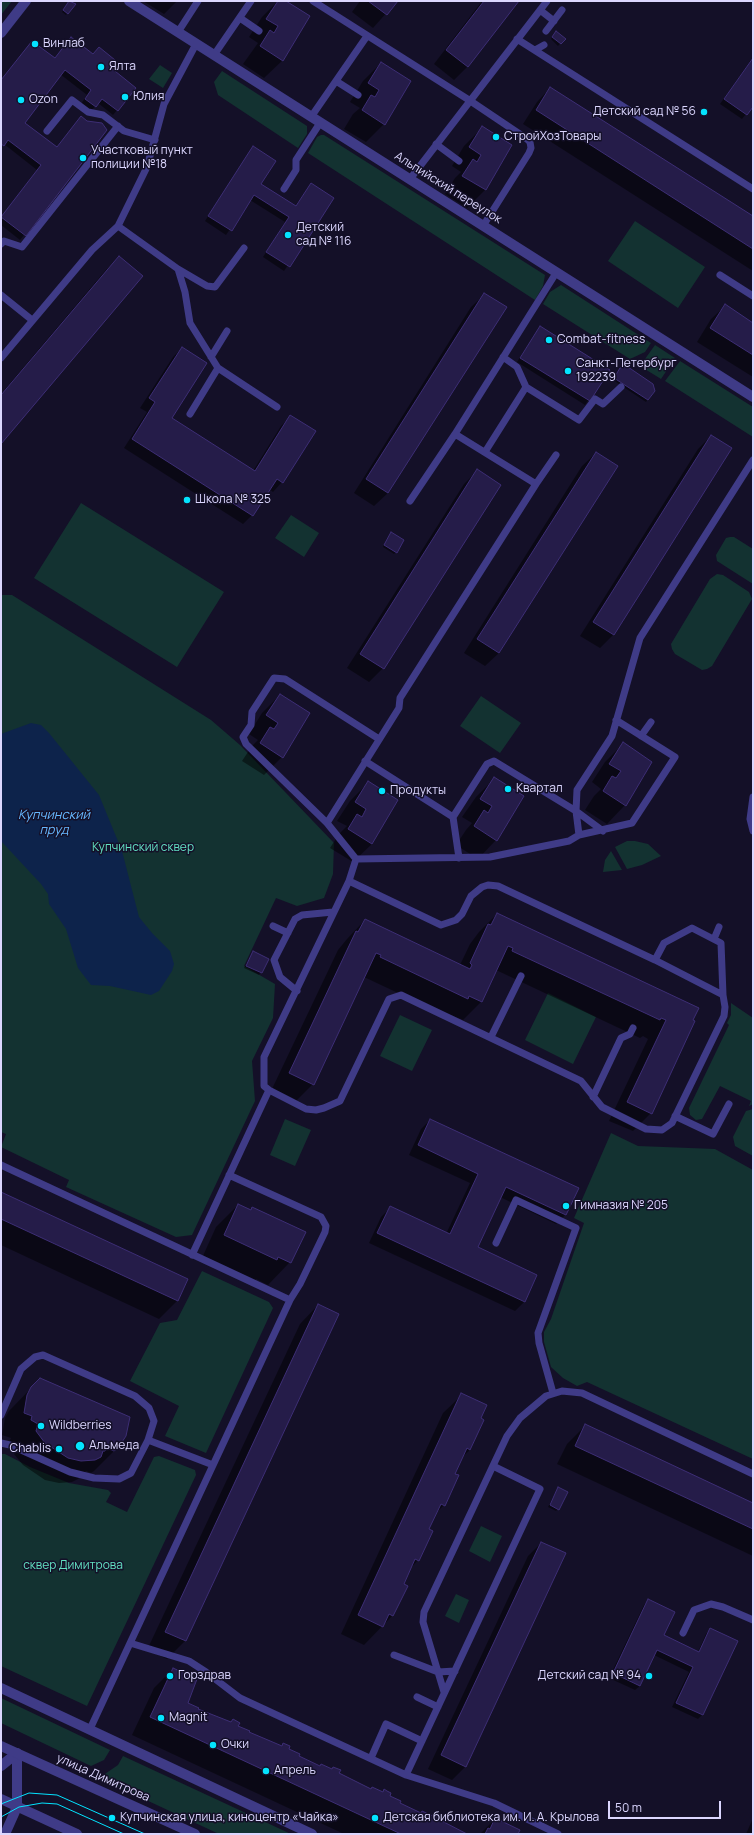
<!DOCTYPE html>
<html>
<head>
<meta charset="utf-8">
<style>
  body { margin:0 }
  #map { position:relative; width:754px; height:1835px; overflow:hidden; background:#141028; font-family:Manrope,sans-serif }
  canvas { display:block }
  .frame { position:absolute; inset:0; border:2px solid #dcd7ff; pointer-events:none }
  .scale { position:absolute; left:608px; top:1801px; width:113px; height:18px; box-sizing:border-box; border:2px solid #dcd7ff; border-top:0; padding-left:5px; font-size:12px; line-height:14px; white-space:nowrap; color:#dcd7ff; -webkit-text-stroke:3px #141028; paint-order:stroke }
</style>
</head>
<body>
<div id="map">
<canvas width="754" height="1835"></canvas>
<div class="frame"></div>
<div class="scale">50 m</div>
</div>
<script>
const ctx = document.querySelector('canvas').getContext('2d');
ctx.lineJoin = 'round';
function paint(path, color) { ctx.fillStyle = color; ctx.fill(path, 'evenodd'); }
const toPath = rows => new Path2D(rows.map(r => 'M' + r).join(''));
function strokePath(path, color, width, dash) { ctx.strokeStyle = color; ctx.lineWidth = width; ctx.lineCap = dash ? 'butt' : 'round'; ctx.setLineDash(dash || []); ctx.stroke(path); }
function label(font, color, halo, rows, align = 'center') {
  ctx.font = font + ' Manrope,sans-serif'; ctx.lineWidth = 3; ctx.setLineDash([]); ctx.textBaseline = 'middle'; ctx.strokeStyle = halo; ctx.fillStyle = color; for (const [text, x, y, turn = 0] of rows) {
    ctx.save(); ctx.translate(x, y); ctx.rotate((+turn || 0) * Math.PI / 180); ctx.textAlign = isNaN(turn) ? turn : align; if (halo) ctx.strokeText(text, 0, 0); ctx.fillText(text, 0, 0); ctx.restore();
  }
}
const green = toPath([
  [1,1,12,1,1,15],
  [160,65,172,73,163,88,149,79],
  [222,71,307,126,307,134,298,148,218,95,214,82],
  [321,135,324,135,545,275,543,286,535,300,308,153,317,137],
  [635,221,705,267,678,308,608,261],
  [561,285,651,343,645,352,630,359,543,304,550,292],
  [655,345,675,358,661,379,640,366],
  [680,361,753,407,753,437,665,381],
  [81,503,224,592,177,667,34,578],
  [291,515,319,533,304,557,275,538],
  [730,537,734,537,753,549,753,584,717,561,716,555,726,538],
  [717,574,723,575,749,592,752,599,712,666,707,669,702,670,675,654,672,649,671,644,710,579],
  [1,595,12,595,211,720,240,745,334,843,333,874,324,898,297,906,276,898,244,966,275,984,273,1018,252,1061,255,1101,192,1235,176,1237,66,1187,69,1180,1,1147,6,1134,1,1132],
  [481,696,521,723,500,753,460,726],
  [627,841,635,841,648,844,661,856,642,865,627,869,615,847],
  [611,851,622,870,603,872,605,860],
  [548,993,596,1017,573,1064,525,1040],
  [731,1003,753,1018,753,1104,749,1106,751,1101,720,1086,702,1119,696,1120,690,1115,689,1108,729,1025,727,1023,731,1015],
  [400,1015,432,1030,412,1071,380,1056],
  [753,1109,753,1156,735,1146,733,1137,746,1111],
  [285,1119,311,1130,295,1166,270,1155],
  [611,1133,638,1146,715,1149,753,1170,753,1459,587,1382,577,1386,563,1378,551,1367,544,1342,544,1332,551,1319,584,1223,574,1218],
  [202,1271,269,1302,273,1308,206,1453,165,1436,179,1406,130,1381,160,1323,177,1320],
  [1,1454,5,1454,30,1467,69,1483,108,1490,111,1493,106,1502,127,1512,154,1457,159,1456,195,1470,196,1475,87,1706,1,1666],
  [481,1526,502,1536,490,1562,469,1551],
  [456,1594,469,1600,459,1623,445,1616],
  [1,1698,110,1750,104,1760,91,1766,1,1723],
  [123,1756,291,1834,219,1834,99,1778,118,1765]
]);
const water = toPath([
  [31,723,41,725,49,733,99,795,122,851,139,917,152,933,170,951,174,964,172,971,159,991,151,995,110,986,91,985,78,968,66,929,49,904,48,894,41,884,1,841,1,734]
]);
const shadow = toPath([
  [70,1,74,4,66,15,62,12],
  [143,1,177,1,164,14],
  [278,1,285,1,283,60,264,78,243,64,258,43,249,37,262,17],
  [360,1,397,1,373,28,352,12],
  [482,1,518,1,468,66,454,80,434,64],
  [556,32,564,39,558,46,551,39],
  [32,42,54,59,109,68,135,88,113,115,98,103,91,111,81,104,87,95,60,74,23,123,56,148,81,117,86,122,106,130,20,240,1,225,1,218,37,170,4,144,1,147,1,81],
  [753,57,753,105,742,119,720,104],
  [381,63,384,124,366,142,344,129,353,114,360,108,350,102,363,81],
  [550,88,753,217,753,271,523,124,537,102],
  [482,128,511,146,485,190,467,208,445,194,455,178,461,172,452,166,464,146],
  [253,147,260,184,295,206,311,184,333,198,284,271,263,257,285,222,250,200,226,235,205,221],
  [119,257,1,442,1,394,105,271],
  [485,294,388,493,374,506,354,493,471,307],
  [725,306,753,324,753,377,697,342,711,319],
  [540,327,608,370,585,405,517,362],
  [182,348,171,418,253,471,281,426,290,417,282,482,273,492,269,489,252,515,243,524,124,448,147,412,140,408,173,357],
  [618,371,654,390,646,402,613,380],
  [711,436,731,449,613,635,600,648,580,636,698,449],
  [596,453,499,653,485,666,464,653,582,466],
  [477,471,499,485,383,668,369,682,347,668,464,484],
  [390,535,396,552,394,554,383,547],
  [280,695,282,757,264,775,242,761,252,746,258,740,249,734,262,713],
  [623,744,645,775,625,805,607,824,585,810,594,796,601,789,592,782,605,762],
  [494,779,496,840,478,859,456,845,466,830,472,823,462,817,476,797],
  [368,783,372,844,353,862,330,848,339,834,347,826,337,821,350,801],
  [497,914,697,1008,651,1113,633,1131,609,1121,648,1039,643,1036,640,1038,496,970,481,1002,463,1020,451,1015,449,1017,364,977,313,1084,295,1102,271,1091,338,950,347,939,365,920,460,965,470,944,479,932],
  [253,952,267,959,259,975,244,968],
  [430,1120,565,1215,556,1224,500,1197,476,1248,536,1276,524,1302,515,1311,369,1243,381,1217,390,1208,446,1234,470,1183,409,1155,421,1129],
  [1,1193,187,1280,177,1301,159,1319,1,1245],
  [238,1205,250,1211,252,1209,290,1262,268,1285,256,1279,254,1282,202,1258,216,1227],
  [318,1305,338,1315,185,1641,167,1659,147,1650,300,1324],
  [40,1379,117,1448,94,1471,91,1473,86,1471,78,1479,72,1482,59,1483,45,1480,23,1465,14,1454,16,1446,9,1442,11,1438,2,1435,5,1418,9,1411],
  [462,1395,470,1450,461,1458,454,1474,444,1505,435,1514,428,1529,418,1560,410,1569,393,1615,364,1645,341,1634,443,1413],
  [585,1426,753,1504,753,1556,557,1464,567,1444],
  [557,1491,558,1509,556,1511,548,1507],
  [541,1543,465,1767,452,1780,428,1769,528,1556],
  [648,1600,663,1636,698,1652,706,1634,711,1629,737,1642,702,1715,698,1719,672,1707,689,1672,654,1655,640,1686,635,1690,609,1678,644,1605],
  [173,1669,187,1703,219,1720,237,1726,247,1733,281,1746,283,1744,287,1749,298,1756,338,1773,370,1790,382,1793,384,1791,388,1796,398,1803,421,1814,432,1817,434,1814,438,1820,465,1834,344,1834,132,1735,154,1688],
  [753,1818,753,1834,746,1834],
  [495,1819,516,1834,480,1834]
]);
const building = toPath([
  [69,1,76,4,68,14,63,10,69,1],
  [278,1,286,1,310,16,283,61,260,46,270,30,274,33,278,26,266,19,278,1],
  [368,1,398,1,387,15,368,1],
  [484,1,519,1,468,67,446,50,484,1],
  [556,31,566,39,561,44,552,37,556,31],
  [71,37,93,54,99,47,115,60,110,67,136,88,118,111,102,99,96,107,85,99,91,90,65,70,25,123,57,147,81,116,87,121,102,123,107,130,26,236,1,217,41,165,8,140,4,146,1,144,1,80,32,41,55,58,71,37],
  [753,58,753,107,747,115,724,99,753,58],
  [381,62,411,81,385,125,362,110,371,95,375,97,379,90,368,83,381,62],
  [550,87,753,216,753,249,536,110,550,87],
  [482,126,512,145,486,190,462,176,473,159,477,162,481,155,469,147,482,126],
  [253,146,276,161,261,184,296,206,311,183,334,198,290,267,266,252,289,217,254,195,232,231,208,216,253,146],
  [119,256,143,276,1,444,1,395,119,256],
  [484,293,507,307,388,493,366,479,484,293],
  [725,304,753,323,753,355,710,328,725,304],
  [540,326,610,370,590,401,520,358,540,326],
  [182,347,207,363,172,418,255,471,290,415,316,431,283,483,277,479,253,516,132,439,155,402,149,398,182,347],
  [628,367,653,384,655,391,648,400,614,378,620,368,628,367],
  [711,435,732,448,614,635,593,622,711,435],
  [596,452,618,466,499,653,477,639,596,452],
  [477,469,501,485,384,669,360,654,477,469],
  [391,532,404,540,397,553,384,545,391,532],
  [280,694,310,713,283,758,260,743,270,727,274,729,278,723,266,715,280,694],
  [623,742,652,762,626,806,603,791,612,776,616,778,621,771,609,764,623,742],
  [494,777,524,796,497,841,474,826,484,810,488,813,492,806,480,799,494,777],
  [368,781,398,800,372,844,348,829,357,814,362,817,366,809,355,802,368,781],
  [497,913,699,1008,693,1020,695,1021,652,1114,627,1102,666,1020,661,1018,660,1020,512,951,513,948,508,946,482,1002,469,996,468,999,380,957,381,955,376,953,314,1085,289,1073,356,931,358,932,365,919,470,969,472,965,470,963,488,924,491,925,497,913],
  [253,951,269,959,262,973,246,966,253,951],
  [430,1119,579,1188,566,1215,506,1187,478,1247,537,1275,525,1302,377,1233,390,1206,450,1234,478,1174,418,1145,430,1119],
  [1,1192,188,1279,178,1301,1,1219,1,1192],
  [238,1204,251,1210,252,1207,306,1232,291,1263,278,1257,277,1260,224,1235,238,1204],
  [318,1304,339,1314,186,1641,165,1632,318,1304],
  [40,1378,130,1417,126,1436,118,1448,114,1451,107,1448,105,1451,103,1451,101,1457,95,1460,81,1461,68,1458,45,1443,36,1431,38,1424,31,1420,32,1416,24,1413,27,1395,31,1387,40,1378],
  [461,1393,487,1405,481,1418,484,1420,470,1450,467,1448,455,1474,459,1475,445,1506,441,1504,429,1529,433,1531,419,1561,415,1559,404,1584,408,1586,393,1616,389,1614,383,1627,358,1615,461,1393],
  [585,1424,753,1503,753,1529,575,1446,585,1424],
  [558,1487,568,1492,559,1510,550,1505,558,1487],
  [541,1542,566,1553,466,1767,441,1755,541,1542],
  [648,1599,675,1612,664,1635,699,1652,710,1628,738,1641,703,1715,676,1703,693,1667,657,1650,640,1686,613,1673,648,1599],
  [173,1668,197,1679,188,1703,199,1708,198,1709,231,1722,233,1719,240,1723,238,1726,250,1731,249,1732,282,1746,283,1743,290,1746,289,1749,300,1754,299,1756,320,1766,321,1764,332,1769,333,1767,341,1770,339,1773,371,1789,372,1787,383,1792,384,1789,387,1791,391,1793,390,1796,401,1801,400,1803,421,1813,422,1811,433,1816,434,1813,441,1816,440,1820,467,1834,401,1834,150,1717,173,1668],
  [495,1818,520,1830,518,1834,485,1834,488,1828,490,1829,495,1818]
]);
const service = toPath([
  [313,1,469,100,527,139,530,142,531,148,529,153,483,226],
  [540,10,554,21],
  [240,18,259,31],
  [546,31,562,10],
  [178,32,198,1],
  [517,39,753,189],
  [535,50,544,45],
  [214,55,251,1],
  [336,81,358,95],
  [311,117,367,36],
  [47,131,72,100,88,112,103,115,124,131,155,140],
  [436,144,459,161],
  [410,179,547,1],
  [284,189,296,170,296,160,320,123],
  [118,226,178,269,185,292,190,323,218,368,277,407],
  [1,244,4,241,22,247,118,126],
  [178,269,207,286,215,287,244,248],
  [720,275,753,296],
  [1,295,32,320],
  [211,357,227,331],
  [503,357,517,367,526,387,579,420,595,399,603,404,621,387],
  [1,358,92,250,118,226,147,167,164,104,196,44],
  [190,414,218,368],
  [485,452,526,387],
  [536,484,556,455],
  [410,501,455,434],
  [641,736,651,722],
  [365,761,453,817,487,764,494,761,576,811,603,831],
  [753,797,750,819,753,831],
  [453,817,459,858],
  [327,823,399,708,400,698,536,484,455,434,556,273],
  [579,835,576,811,577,790,612,736,640,638,753,460],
  [356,859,490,857,569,841,579,835,632,823,675,757,616,720],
  [349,881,441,925,456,920,462,914,471,896,482,887,488,885,498,886,655,960,723,995,725,1007,724,1016,672,1123,662,1130,646,1129,602,1107,581,1081,401,995,389,999,340,1101,324,1108,316,1110,306,1109,269,1090,264,1086,264,1057,349,881,356,859,327,823,246,744,243,737,251,725,252,712,274,678,285,679,379,739],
  [273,926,288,933],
  [714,939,719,927],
  [655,960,664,943,692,928,721,943,723,995],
  [297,991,280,977,274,960,295,919,302,915,333,912],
  [491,1037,521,976],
  [593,1097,621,1038,630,1034,633,1028],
  [675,1116,713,1134,729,1104],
  [1,1165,290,1300],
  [496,1243,516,1200,576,1228,538,1333,539,1343,553,1393],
  [192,1255,269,1090],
  [1,1415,21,1369,35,1357,43,1355,135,1396,149,1408,154,1421,148,1440,131,1473,119,1479,94,1478,70,1472,10,1445,1,1443],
  [148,1440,213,1465],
  [683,1633,694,1610,711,1604,723,1607,753,1620],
  [130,1643,189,1661,206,1672,240,1698,406,1775,494,1803,558,1834],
  [394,1655,438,1672,455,1671],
  [444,1692,423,1622,424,1612,507,1436,520,1418,546,1396,562,1391,582,1393,753,1474],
  [417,1697,438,1707],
  [90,1729,290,1300,300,1284,325,1232,326,1226,321,1217,229,1175],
  [371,1758,386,1724,422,1741],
  [406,1775,540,1489,493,1466]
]);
const minor = toPath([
  [129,1,753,397],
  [1,33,26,1],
  [1,1688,312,1834],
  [1,1766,17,1753],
  [5,1834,17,1807,17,1753]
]);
const tertiary = toPath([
  [1,1746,195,1834],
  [1,1799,77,1834]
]);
const tram = toPath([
  [1,1804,29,1793,57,1795,145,1834],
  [1,1817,19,1807,42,1803,57,1804,124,1834]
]);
const markers = [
  [35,44,4,"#04e4ff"],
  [101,67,4,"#04e4ff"],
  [125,97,4,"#04e4ff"],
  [21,100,4,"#04e4ff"],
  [704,112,4,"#04e4ff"],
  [496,137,4,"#04e4ff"],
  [83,158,4,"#04e4ff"],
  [288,235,4,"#04e4ff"],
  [549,340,4,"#04e4ff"],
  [568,371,4,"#04e4ff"],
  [187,500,4,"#04e4ff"],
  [508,789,4,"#04e4ff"],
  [382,791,4,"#04e4ff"],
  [566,1206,4,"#04e4ff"],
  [41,1426,4,"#04e4ff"],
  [80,1446,5,"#04e4ff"],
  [59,1449,4,"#04e4ff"],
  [170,1676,4,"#04e4ff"],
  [649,1676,4,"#04e4ff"],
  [161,1718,4,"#04e4ff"],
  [213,1745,4,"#04e4ff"],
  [266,1771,4,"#04e4ff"],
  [112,1818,4,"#04e4ff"],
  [375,1818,4,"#04e4ff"]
];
const poiNames = [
  ["Винлаб",43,44],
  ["Ялта",109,67],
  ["Юлия",133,97],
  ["Ozon",29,100],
  ["Детский сад № 56",696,112,"right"],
  ["СтройХозТовары",504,137],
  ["Участковый пункт",91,151],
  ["полиции №18",91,165],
  ["Детский",296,228],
  ["сад № 116",296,242],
  ["Combat-fitness",557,340],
  ["Санкт-Петербург",576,364],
  ["192239",576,378],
  ["Школа № 325",195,500],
  ["Квартал",516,789],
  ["Продукты",390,791],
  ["Гимназия № 205",574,1206],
  ["Wildberries",49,1426],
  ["Альмеда",89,1446],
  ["Chablis",51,1449,"right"],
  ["Горздрав",178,1676],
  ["Детский сад № 94",641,1676,"right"],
  ["Magnit",169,1718],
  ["Очки",221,1745],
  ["Апрель",274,1771],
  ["Купчинская улица, киноцентр «Чайка»",120,1818],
  ["Детская библиотека им. И. А. Крылова",383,1818]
];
const streetNames = [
  ["Альпийский переулок",448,188,32],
  ["улица Димитрова",103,1778,24]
];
const parkNames = [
  ["Купчинский сквер",143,848],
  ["сквер Димитрова",73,1566]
];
const waterNames = [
  ["Купчинский",54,815],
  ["пруд",54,830]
];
paint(green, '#133231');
paint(water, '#0d234b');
paint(shadow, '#0007');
paint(building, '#251c49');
strokePath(building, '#3d2e75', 1);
strokePath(service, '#3f3b87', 7);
strokePath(minor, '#3f3b87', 10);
strokePath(tertiary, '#3f3b87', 10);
strokePath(tram, '#04e4ff', 1);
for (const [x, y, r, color] of markers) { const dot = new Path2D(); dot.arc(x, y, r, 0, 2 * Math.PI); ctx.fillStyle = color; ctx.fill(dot); strokePath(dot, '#141028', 1.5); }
label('12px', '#dcd7ff', '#141028', poiNames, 'left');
label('12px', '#dcd7ff', '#141028', streetNames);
label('12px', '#62e0c2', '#141028', parkNames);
label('italic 13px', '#66b7ff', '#141028', waterNames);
</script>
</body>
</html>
